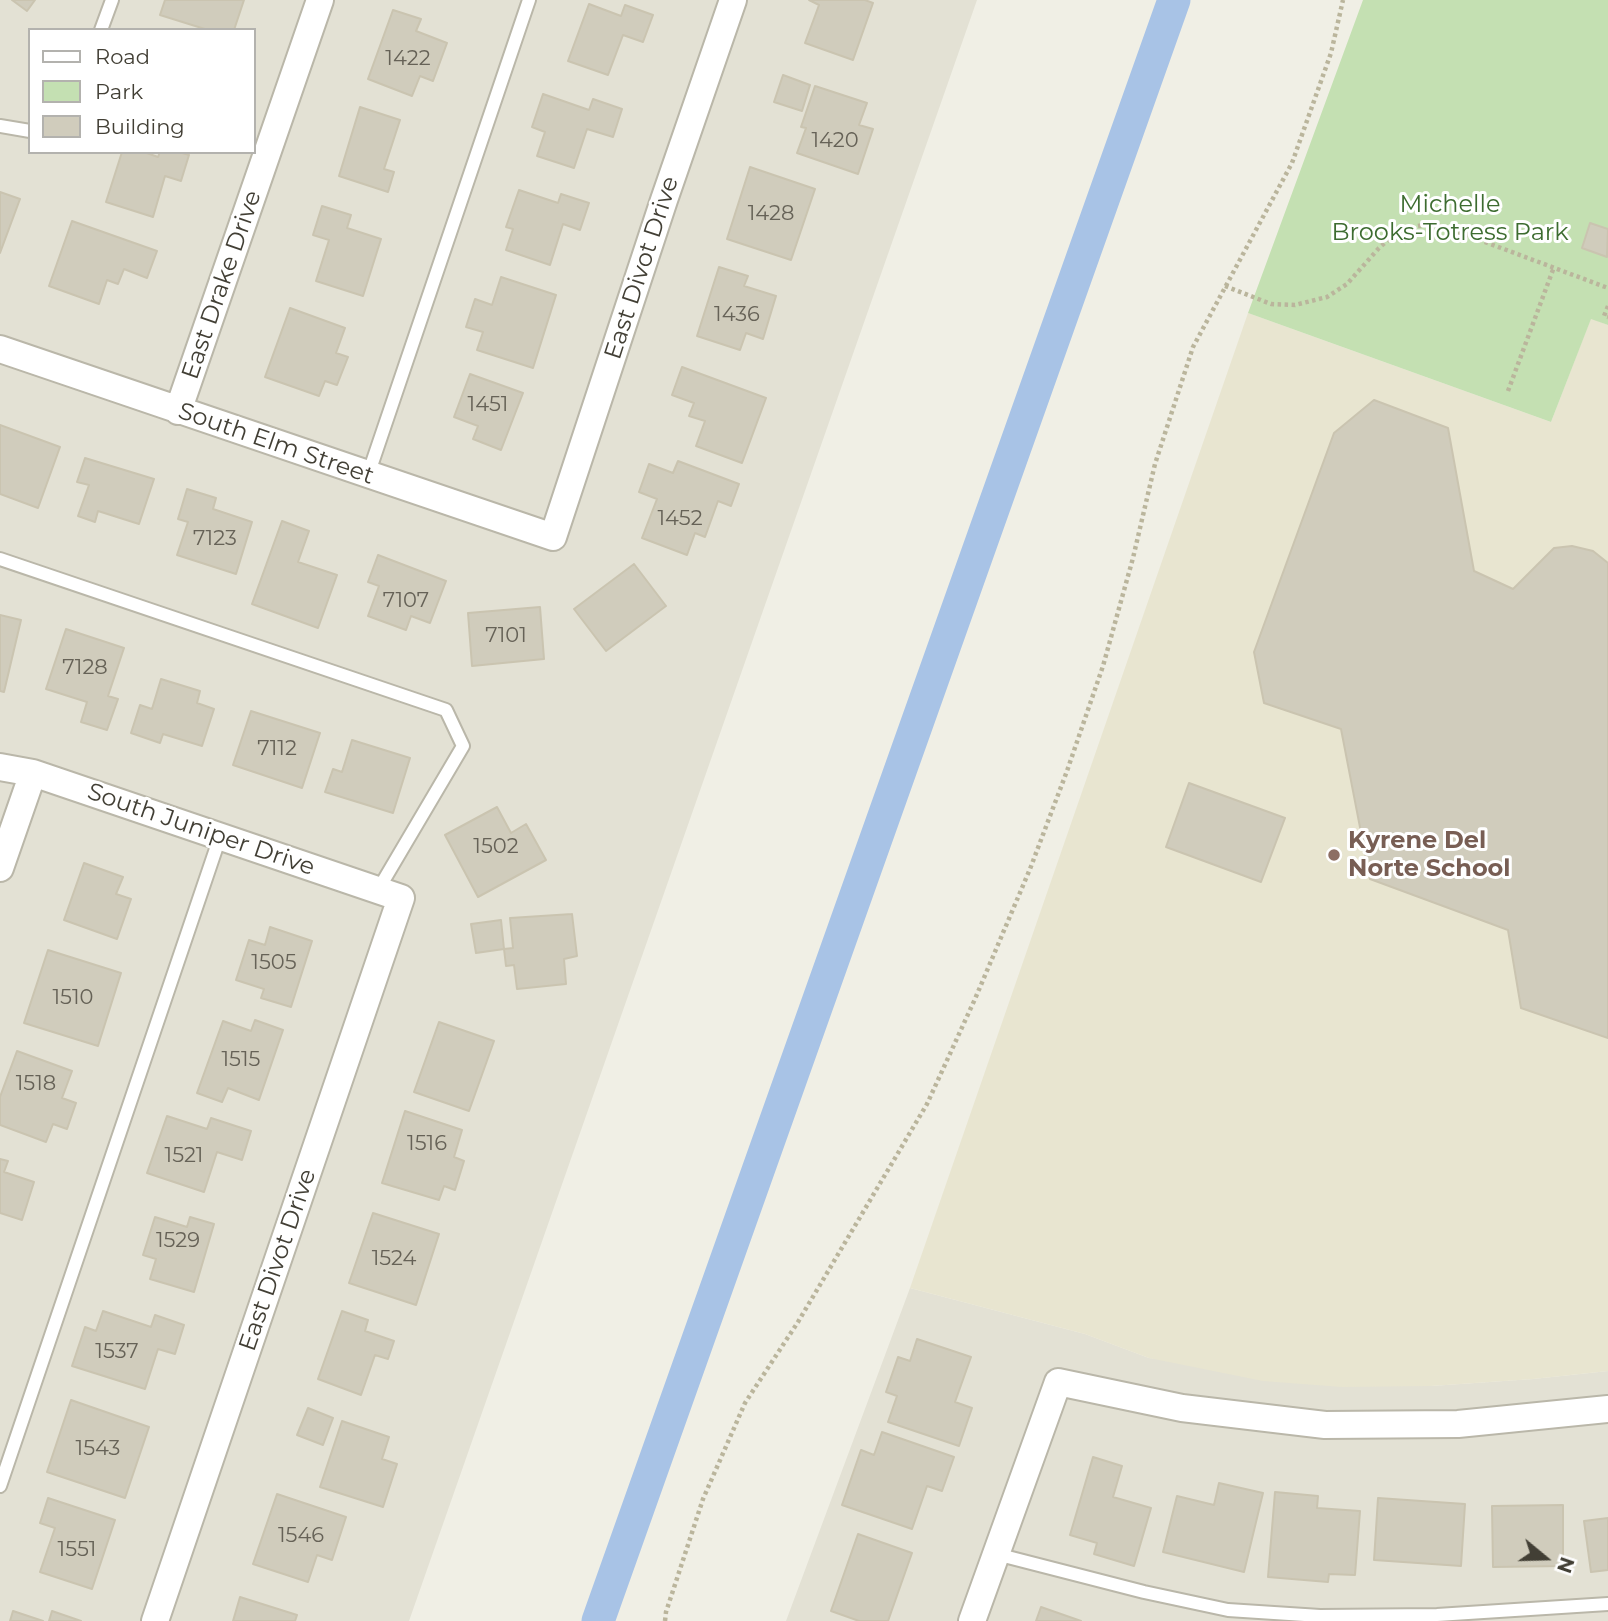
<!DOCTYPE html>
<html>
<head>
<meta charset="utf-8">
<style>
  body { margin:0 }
  #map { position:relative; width:1608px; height:1621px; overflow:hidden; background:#f0efe5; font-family:Montserrat,sans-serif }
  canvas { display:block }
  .legend { position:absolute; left:28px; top:28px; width:228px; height:126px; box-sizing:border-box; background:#fff; border:2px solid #b3b2ae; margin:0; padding:9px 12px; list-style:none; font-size:21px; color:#423f35 }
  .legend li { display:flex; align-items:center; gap:14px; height:35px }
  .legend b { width:35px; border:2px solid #b3b2ae }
  .north { position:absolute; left:1510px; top:1523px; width:70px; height:70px; -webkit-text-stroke:5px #fff; paint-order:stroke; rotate:109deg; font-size:19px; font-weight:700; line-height:28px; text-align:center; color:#423f35 }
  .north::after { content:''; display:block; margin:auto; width:24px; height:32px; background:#423f35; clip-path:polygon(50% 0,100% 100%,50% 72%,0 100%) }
</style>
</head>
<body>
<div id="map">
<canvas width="1608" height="1621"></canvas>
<ul class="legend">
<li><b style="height:9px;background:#fff"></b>Road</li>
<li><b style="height:19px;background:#c4e0b2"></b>Park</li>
<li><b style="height:19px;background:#d0ccbc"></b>Building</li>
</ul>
<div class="north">N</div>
</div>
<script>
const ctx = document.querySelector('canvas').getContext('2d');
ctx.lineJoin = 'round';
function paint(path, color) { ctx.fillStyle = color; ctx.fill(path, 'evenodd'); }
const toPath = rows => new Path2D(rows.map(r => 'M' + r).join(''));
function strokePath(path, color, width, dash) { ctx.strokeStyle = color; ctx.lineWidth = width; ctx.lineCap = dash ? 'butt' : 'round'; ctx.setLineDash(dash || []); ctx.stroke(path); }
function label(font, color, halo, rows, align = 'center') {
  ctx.font = font + ' Montserrat,sans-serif'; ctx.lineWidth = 6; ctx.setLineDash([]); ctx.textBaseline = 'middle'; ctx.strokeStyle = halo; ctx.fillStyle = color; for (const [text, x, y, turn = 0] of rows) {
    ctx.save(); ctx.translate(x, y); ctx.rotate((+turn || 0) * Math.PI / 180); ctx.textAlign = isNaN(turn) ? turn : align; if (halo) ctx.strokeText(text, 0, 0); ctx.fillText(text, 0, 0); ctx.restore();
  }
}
const residential = toPath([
  [0,0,977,0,409,1621,0,1621],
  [30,30,254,30,254,152,30,152],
  [910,1288,1085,1334,1149,1358,1431,1386,1533,1379,1608,1371,1608,1621,786,1621]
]);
const education = toPath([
  [1248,313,1551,422,1591,318,1608,325,1608,1371,1533,1379,1431,1386,1342,1387,1263,1381,1149,1358,1085,1334,910,1288]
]);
const green = toPath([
  [1363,0,1608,0,1608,325,1591,319,1551,422,1248,313]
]);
const canal = toPath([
  [598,1621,1174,0]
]);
const building = toPath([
  [12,0,35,0,27,11,12,0],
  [165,0,244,0,234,30,208,30,160,15,165,0],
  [809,0,865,0,873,3,853,60,805,43,819,5,809,0],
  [589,4,621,16,625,5,653,15,643,42,623,35,608,75,568,61,589,4],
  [393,10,421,19,416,31,447,43,433,81,420,76,412,96,368,79,393,10],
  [783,75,810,85,802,111,774,102,783,75],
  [815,86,867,103,859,125,873,129,858,174,797,153,806,128,801,127,815,86],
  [543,94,589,110,593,99,622,109,613,137,587,129,574,168,537,156,545,132,532,127,543,94],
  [360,107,400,120,384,169,394,172,388,192,339,176,360,107],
  [122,152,144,152,158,157,160,152,179,152,189,155,181,181,165,176,153,217,106,202,122,152],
  [750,167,815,189,791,260,727,239,750,167],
  [519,190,558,203,561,194,589,203,580,230,563,224,550,265,506,250,513,229,506,227,519,190],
  [0,192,20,199,0,253,0,192],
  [322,206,351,215,347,228,381,239,363,296,316,281,329,240,313,235,322,206],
  [72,221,157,251,147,278,124,269,118,284,107,280,99,304,49,286,72,221],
  [1590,223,1608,229,1607,257,1582,248,1590,223],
  [719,267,748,276,744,286,776,296,763,339,746,333,740,350,697,336,719,267],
  [501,277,556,295,533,368,477,350,483,332,466,327,475,299,492,305,501,277],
  [290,308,345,328,336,353,348,357,337,385,325,381,319,396,265,377,290,308],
  [682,367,766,398,742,463,696,446,705,421,689,416,694,403,672,395,682,367],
  [470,374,523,393,501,450,473,439,478,426,454,417,470,374],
  [1374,400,1448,428,1474,571,1513,589,1554,548,1572,546,1593,551,1608,563,1608,1038,1521,1008,1508,930,1370,879,1341,729,1264,703,1254,652,1334,433,1374,400],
  [0,425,60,447,38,508,0,494,0,425],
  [85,458,154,479,139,524,98,511,95,522,78,516,89,485,77,482,85,458],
  [678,461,739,484,731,506,718,501,705,537,695,533,687,555,642,538,657,499,639,492,649,464,673,473,678,461],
  [187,489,216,498,213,509,252,522,236,574,177,555,188,522,178,519,187,489],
  [282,521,309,531,298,562,337,575,318,628,252,604,282,521],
  [378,555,446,581,430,623,411,616,406,630,368,616,379,586,368,582,378,555],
  [634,564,666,606,606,651,574,609,634,564],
  [540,607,544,659,472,666,468,613,540,607],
  [0,615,21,620,4,692,0,691,0,615],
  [66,629,124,648,108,696,118,699,107,730,81,722,87,702,46,689,66,629],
  [161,679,200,691,197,703,214,709,202,746,163,734,160,743,131,733,140,705,152,709,161,679],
  [251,711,320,733,302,788,233,765,251,711],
  [352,740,410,758,393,813,325,792,333,769,342,772,352,740],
  [1189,783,1285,818,1261,882,1166,847,1189,783],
  [497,807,511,833,526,824,546,860,478,897,445,835,497,807],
  [84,863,123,877,116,894,131,899,117,939,64,920,84,863],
  [572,914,577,956,564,959,566,984,517,989,514,965,506,966,504,949,513,948,510,918,572,914],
  [501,920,504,949,476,953,471,924,501,920],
  [270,927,312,941,291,1007,261,998,264,989,236,980,249,940,265,945,270,927],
  [48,950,121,973,98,1046,24,1023,48,950],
  [255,1020,283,1030,259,1100,228,1088,222,1102,197,1093,223,1021,251,1031,255,1020],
  [439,1022,494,1041,469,1111,414,1092,439,1022],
  [17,1051,72,1071,62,1098,76,1103,67,1129,53,1124,46,1142,0,1125,0,1097,17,1051],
  [405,1111,462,1130,454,1157,464,1161,455,1190,444,1186,439,1200,382,1183,405,1111],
  [167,1116,207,1129,211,1118,251,1131,242,1160,217,1152,204,1192,147,1173,167,1116],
  [0,1159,8,1161,4,1172,34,1182,22,1220,0,1213,0,1159],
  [373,1213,439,1234,416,1305,349,1283,373,1213],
  [155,1217,187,1227,190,1217,214,1224,194,1292,150,1279,156,1259,143,1255,155,1217],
  [103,1311,151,1327,155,1315,184,1325,175,1354,158,1349,145,1389,72,1366,85,1327,96,1331,103,1311],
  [342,1311,368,1320,365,1331,394,1341,388,1359,375,1355,361,1395,318,1379,342,1311],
  [917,1339,971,1357,955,1402,972,1408,959,1446,888,1422,897,1396,886,1392,898,1357,910,1361,917,1339],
  [71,1400,149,1427,125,1498,47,1472,71,1400],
  [308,1408,333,1418,323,1445,297,1435,308,1408],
  [342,1421,389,1437,382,1459,397,1464,383,1507,320,1487,342,1421],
  [882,1432,954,1457,942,1491,927,1486,912,1529,842,1505,861,1450,874,1455,882,1432],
  [1093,1457,1122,1466,1113,1497,1151,1508,1134,1566,1094,1554,1097,1543,1070,1535,1093,1457],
  [1219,1483,1263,1493,1244,1572,1163,1552,1177,1496,1214,1505,1219,1483],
  [1275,1492,1318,1496,1317,1508,1360,1511,1355,1575,1329,1574,1328,1582,1268,1577,1275,1492],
  [277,1494,346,1517,332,1560,317,1555,308,1582,253,1564,277,1494],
  [48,1498,115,1520,92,1589,40,1572,55,1528,40,1523,48,1498],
  [1378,1498,1465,1504,1461,1566,1374,1560,1378,1498],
  [1563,1505,1563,1566,1493,1567,1492,1506,1563,1505],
  [1608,1518,1608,1570,1591,1572,1584,1521,1608,1518],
  [858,1534,912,1553,888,1621,859,1621,831,1611,858,1534],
  [240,1597,297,1615,295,1621,233,1621,240,1597],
  [1041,1607,1081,1621,1036,1621,1041,1607],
  [13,1611,43,1621,10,1621,13,1611],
  [52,1611,81,1621,49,1621,52,1611]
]);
const path = toPath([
  [1225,286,1271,304,1295,305,1327,297,1347,284,1379,248,1395,234,1413,227,1429,224,1445,227,1608,288],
  [1608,306,1604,316,1608,317],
  [1508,391,1554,267],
  [665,1621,666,1612,703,1499,745,1403,798,1322,927,1104,975,999,1030,869,1067,771,1103,666,1133,558,1155,464,1193,347,1292,163,1331,53,1343,0]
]);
const service = toPath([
  [101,30,112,0],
  [0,126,30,131],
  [368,475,529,0],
  [0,559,446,710,463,746,378,890],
  [0,1486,220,837],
  [996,1554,1144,1592,1228,1610,1320,1616,1437,1615,1608,1604]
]);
const minor = toPath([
  [0,349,553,537,664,200,733,0],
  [178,411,320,0],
  [0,767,33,773,401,898,155,1621],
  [0,868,33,773],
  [972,1621,1058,1382,1182,1408,1325,1425,1458,1424,1608,1409]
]);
const markers = [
  [1334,855,7,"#8d6e63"]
];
const numberNames = [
  ["1422",408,59],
  ["1420",835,141],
  ["1428",771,214],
  ["1436",737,315],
  ["1451",488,405],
  ["1452",680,519],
  ["7123",215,539],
  ["7107",406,601],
  ["7101",506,636],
  ["7128",85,668],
  ["7112",277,749],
  ["1502",496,847],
  ["1505",274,963],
  ["1510",73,998],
  ["1515",241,1060],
  ["1518",36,1084],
  ["1516",427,1144],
  ["1521",184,1156],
  ["1529",178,1241],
  ["1524",394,1259],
  ["1537",117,1352],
  ["1543",98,1449],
  ["1546",301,1536],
  ["1551",77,1550]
];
const parkNames = [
  ["Michelle",1450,205],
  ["Brooks-Totress Park",1450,233]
];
const streetNames = [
  ["East Divot Drive",642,268,-72],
  ["East Drake Drive",222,285,-71],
  ["South Elm Street",276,444,19],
  ["South Juniper Drive",201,830,19],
  ["East Divot Drive",278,1260,-71]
];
const educationNames = [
  ["Kyrene Del",1348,841],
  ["Norte School",1348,869]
];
paint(residential, '#e3e1d4');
paint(education, '#e8e5d0');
paint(green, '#c4e0b2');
strokePath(canal, '#a8c3e6', 33);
paint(building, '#d0ccbc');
strokePath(building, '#cac4b0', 2);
strokePath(service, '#bab7a9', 16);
strokePath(minor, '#bab7a9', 30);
strokePath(path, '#bab59c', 4.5, [3.5, 3.5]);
strokePath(service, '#fff', 12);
strokePath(minor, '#fff', 26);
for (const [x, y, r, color] of markers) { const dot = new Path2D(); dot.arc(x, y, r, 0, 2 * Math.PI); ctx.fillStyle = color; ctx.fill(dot); strokePath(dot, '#fff', 2.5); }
label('21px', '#666257', null, numberNames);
label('24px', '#3d6c30', '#fff', parkNames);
label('24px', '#423f35', '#fff', streetNames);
label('bold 24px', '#785e54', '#fff', educationNames, 'left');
</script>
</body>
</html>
